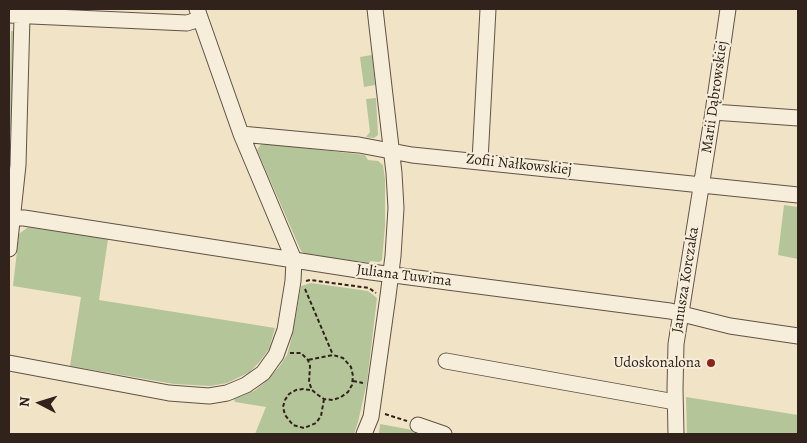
<!DOCTYPE html>
<html>
<head>
<meta charset="utf-8">
<style>
  body { margin:0 }
  #map { position:relative; width:807px; height:443px; overflow:hidden; background:#f1e3c6; font-family:Alegreya,serif }
  canvas { display:block }
  .frame { position:absolute; inset:0; border:10px solid #31231b; pointer-events:none }
  .north { position:absolute; left:15px; top:378px; width:50px; height:50px; -webkit-text-stroke:4px #f6edda; paint-order:stroke; rotate:275deg; font-size:14px; font-weight:700; line-height:20px; text-align:center; color:#31231b }
  .north::after { content:''; display:block; margin:auto; width:18px; height:22px; background:#31231b; clip-path:polygon(50% 0,100% 100%,50% 72%,0 100%) }
</style>
</head>
<body>
<div id="map">
<canvas width="807" height="443"></canvas>
<div class="frame"></div>
<div class="north">N</div>
</div>
<script>
const ctx = document.querySelector('canvas').getContext('2d');
ctx.lineJoin = 'round';
function paint(path, color) { ctx.fillStyle = color; ctx.fill(path, 'evenodd'); }
const toPath = rows => new Path2D(rows.map(r => 'M' + r).join(''));
function strokePath(path, color, width, dash) { ctx.strokeStyle = color; ctx.lineWidth = width; ctx.lineCap = dash ? 'butt' : 'round'; ctx.setLineDash(dash || []); ctx.stroke(path); }
function label(font, color, halo, rows, align = 'center') {
  ctx.font = font + ' Alegreya,serif'; ctx.lineWidth = 4; ctx.setLineDash([]); ctx.textBaseline = 'middle'; ctx.strokeStyle = halo; ctx.fillStyle = color; for (const [text, x, y, turn = 0] of rows) {
    ctx.save(); ctx.translate(x, y); ctx.rotate((+turn || 0) * Math.PI / 180); ctx.textAlign = isNaN(turn) ? turn : align; if (halo) ctx.strokeText(text, 0, 0); ctx.fillText(text, 0, 0); ctx.restore();
  }
}
const green = toPath([
  [11,31,14,31,11,131,9,131],
  [372,55,375,85,364,87,360,57],
  [376,98,378,135,374,138,366,137,370,132,366,99],
  [262,143,365,155,368,160,378,161,383,165,385,179,385,226,382,260,379,262,370,261,370,263,305,254,301,251,257,150],
  [784,205,798,207,798,259,778,255],
  [28,227,108,239,99,300,275,328,269,349,261,360,250,372,227,383,210,386,174,384,70,366,81,297,13,286,19,234],
  [311,283,368,291,377,298,367,382,358,422,354,434,255,434,266,407,235,402,234,399,254,391,264,383,279,367,287,355,292,337,301,286],
  [686,397,798,415,798,434,687,434],
  [380,424,434,434,379,434]
]);
const path = toPath([
  [306,281,310,280,369,288,376,293],
  [305,289,333,355],
  [290,353,301,353,308,360,310,366,309,382,312,390,318,395,324,399,333,400,341,397,348,392,352,385,353,376,351,367,343,358,333,355,308,360],
  [353,381,363,383],
  [310,390,303,389,296,390,289,394,285,400,283,407,285,415,293,425,304,428,316,423,321,416,324,399],
  [385,414,407,421]
]);
const minor = toPath([
  [9,15,187,23,200,19],
  [713,112,798,118],
  [241,134,359,145,412,155,798,195],
  [480,161,488,9],
  [9,218,24,218,371,272,670,311,730,326,798,336],
  [9,249,18,165,22,16],
  [446,361,675,402],
  [9,363,169,393,209,396,227,393,246,385,263,373,276,355,285,330,293,281,294,260,241,134,197,9],
  [418,425,444,434],
  [364,434,371,417,388,296,393,256,396,208,394,173,375,9],
  [676,434,675,389,676,344,713,112,728,9]
]);
const markers = [
  [711,363,5,"#8f2418"]
];
const streetNames = [
  ["Marii Dąbrowskiej",715,97,-82],
  ["Zofii Nałkowskiej",519,165,6],
  ["Juliana Tuwima",404,276,7],
  ["Janusza Korczaka",686,280,-81]
];
const poiNames = [
  ["Udoskonalona",701,363]
];
paint(green, '#b4c599');
strokePath(minor, '#615346', 17);
strokePath(path, '#31231b', 2, [4, 2.5]);
strokePath(minor, '#f6edda', 15);
for (const [x, y, r, color] of markers) { const dot = new Path2D(); dot.arc(x, y, r, 0, 2 * Math.PI); ctx.fillStyle = color; ctx.fill(dot); strokePath(dot, '#f6edda', 2); }
label('15px', '#31231b', '#f6edda', streetNames);
label('15px', '#31231b', '#f6edda', poiNames, 'right');
</script>
</body>
</html>
